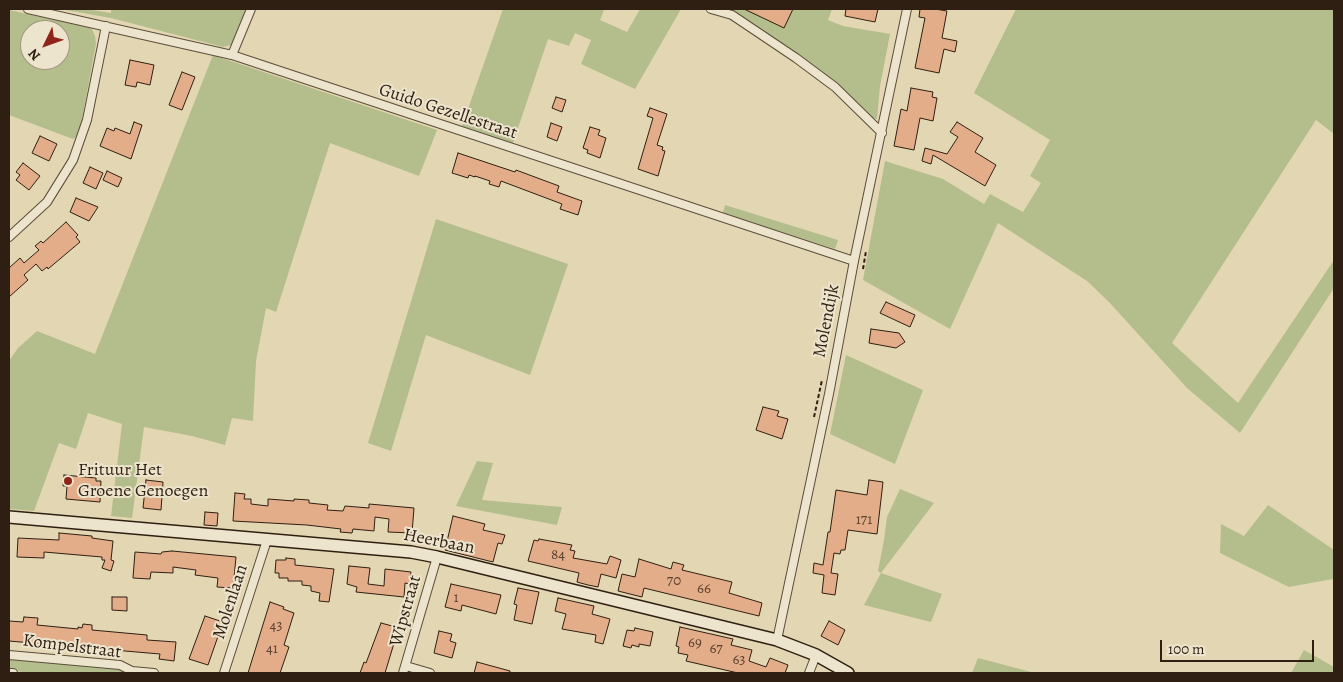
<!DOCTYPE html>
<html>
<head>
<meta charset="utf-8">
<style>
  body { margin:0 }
  #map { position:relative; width:1343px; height:682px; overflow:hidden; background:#e3d6b2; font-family:Alegreya,serif }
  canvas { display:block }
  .frame { position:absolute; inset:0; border:10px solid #2f1f12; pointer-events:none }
  .north { position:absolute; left:20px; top:20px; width:50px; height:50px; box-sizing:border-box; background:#ede4cd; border:1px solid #a19582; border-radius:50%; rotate:228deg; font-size:14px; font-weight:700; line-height:20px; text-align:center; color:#2f1f12 }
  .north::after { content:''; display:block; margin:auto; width:18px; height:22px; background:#8f2418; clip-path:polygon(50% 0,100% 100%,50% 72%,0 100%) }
  .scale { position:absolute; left:1160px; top:640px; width:154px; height:22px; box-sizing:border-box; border:2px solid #2f1f12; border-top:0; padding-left:6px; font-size:15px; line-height:18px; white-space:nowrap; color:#2f1f12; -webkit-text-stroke:4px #ede4cd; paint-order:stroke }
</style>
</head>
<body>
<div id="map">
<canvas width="1343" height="682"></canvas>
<div class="frame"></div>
<div class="north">N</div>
<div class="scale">100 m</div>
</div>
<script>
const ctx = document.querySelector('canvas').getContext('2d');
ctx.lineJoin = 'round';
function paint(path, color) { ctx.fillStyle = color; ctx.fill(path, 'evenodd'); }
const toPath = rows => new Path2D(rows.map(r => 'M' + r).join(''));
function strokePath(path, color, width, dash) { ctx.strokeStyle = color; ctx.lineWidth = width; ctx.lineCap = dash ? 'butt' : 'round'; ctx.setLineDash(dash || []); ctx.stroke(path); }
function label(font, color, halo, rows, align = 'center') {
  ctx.font = font + ' Alegreya,serif'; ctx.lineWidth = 4; ctx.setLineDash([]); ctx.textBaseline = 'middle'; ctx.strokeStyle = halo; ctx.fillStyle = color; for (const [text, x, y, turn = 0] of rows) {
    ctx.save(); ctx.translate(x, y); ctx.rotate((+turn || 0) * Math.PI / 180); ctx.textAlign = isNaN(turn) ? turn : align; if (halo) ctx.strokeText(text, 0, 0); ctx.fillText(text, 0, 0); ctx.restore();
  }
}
const green = toPath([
  [60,9,86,9,111,13,111,9,248,9,231,45,223,47,111,18],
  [503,9,602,9,604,10,600,20,627,32,640,9,681,9,635,89,581,64,591,40,575,33,569,46,548,39,513,143,462,126],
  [725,9,832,9,828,20,843,26,890,34,880,86,877,119,871,118,745,20],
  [1016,9,1334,9,1334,134,1316,120,1172,343,1238,403,1334,260,1334,288,1240,433,1187,388,1109,302,1087,281,998,223,950,329,863,280,885,161,943,179,984,204,990,194,1023,212,1041,183,1030,176,1050,140,974,93],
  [9,10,87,27,92,29,95,36,96,44,79,135,73,139,9,115],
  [30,30,60,30,60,60,30,60],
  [213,55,437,130,419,176,330,143,276,312,266,308,256,361,253,421,232,418,225,445,192,436,144,427,132,518,111,516,122,424,88,413,76,449,59,443,34,511,9,509,9,361,18,348,37,331,95,354],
  [725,205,838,240,835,249,723,213],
  [436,219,568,264,530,375,426,335,391,451,368,443],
  [846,355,923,390,895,464,830,434],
  [477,461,493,463,482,500,562,507,557,525,456,506],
  [900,489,934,503,881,573,942,594,931,622,864,605,881,573,878,571,884,540,887,517],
  [1268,505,1334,550,1333,579,1289,587,1220,553,1221,524,1244,536],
  [1304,650,1334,667,1334,673,1291,673],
  [9,657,120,668,123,670,121,673,26,673,9,669],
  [978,658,1035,673,972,673]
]);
const building = toPath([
  [744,9,793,9,784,28,744,9],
  [846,9,878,9,875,22,845,16,846,9],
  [920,9,935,9,947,11,942,38,957,41,955,52,944,49,939,73,915,68,925,18,919,17,920,9],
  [130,60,154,65,150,85,137,82,136,87,125,85,130,60],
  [182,72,195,77,182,110,169,105,182,72],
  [911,88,933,92,932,97,937,98,933,121,920,118,914,150,894,146,901,109,907,111,911,88],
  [556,97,566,100,562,112,552,108,556,97],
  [650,108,667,114,657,145,663,147,662,150,665,151,658,176,638,169,653,118,647,116,650,108],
  [134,122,142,125,131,159,100,146,107,128,114,131,115,128,130,134,134,122],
  [957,122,983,138,975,152,996,165,985,186,933,155,931,164,922,161,925,148,947,154,958,137,950,132,957,122],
  [551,123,562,127,557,141,547,137,551,123],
  [590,127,600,130,598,135,606,138,600,158,587,153,588,150,583,148,590,127],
  [40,136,57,144,49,161,32,153,40,136],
  [458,153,515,172,516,170,559,186,557,192,582,201,578,215,560,209,562,204,501,181,499,187,489,184,490,181,475,176,475,177,469,175,468,178,452,173,458,153],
  [23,163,40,176,29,190,16,180,20,175,16,172,23,163],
  [90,167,103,173,96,189,83,183,90,167],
  [107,171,122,178,118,187,103,180,107,171],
  [76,198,98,207,89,221,70,212,76,198],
  [66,222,78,235,76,237,80,242,48,269,47,267,42,271,36,264,24,275,28,280,9,297,9,268,20,258,24,263,39,250,35,246,41,241,43,243,66,222],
  [886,302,915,315,910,327,880,313,886,302],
  [871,329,899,333,905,342,896,348,869,343,871,329],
  [763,407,779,411,777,416,788,419,782,439,756,430,763,407],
  [64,475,96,478,96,481,101,481,100,502,66,499,67,486,63,486,64,475],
  [146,480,163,482,161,510,143,508,146,480],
  [869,480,883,482,877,534,848,530,845,550,841,550,840,554,834,553,831,573,838,574,835,595,822,593,824,575,813,573,814,563,823,565,828,532,830,532,836,490,867,495,869,480],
  [235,493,245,494,244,499,251,499,251,504,268,506,268,499,294,501,294,499,309,500,309,503,328,505,327,510,343,511,345,506,369,508,369,504,414,508,412,533,388,532,389,519,375,517,374,531,353,529,352,533,340,532,341,529,307,525,233,521,235,493],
  [205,512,218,513,217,526,204,525,205,512],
  [453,516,485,524,483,530,505,535,502,544,498,543,493,562,445,550,453,516],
  [59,533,92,536,92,538,113,541,111,560,114,561,111,571,102,568,105,560,102,560,102,557,44,552,44,558,17,557,18,538,59,540,59,533],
  [539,539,572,545,570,550,575,551,573,558,607,564,610,556,621,560,616,578,601,574,598,587,588,585,577,582,579,573,528,561,534,540,538,541,539,539],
  [172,551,236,557,233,588,217,587,218,578,195,575,196,570,173,567,173,573,151,572,150,579,133,578,135,552,161,554,162,552,172,551],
  [286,558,295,559,295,565,334,569,329,602,319,601,320,593,311,591,311,586,302,585,302,581,288,581,288,578,279,578,279,573,275,573,276,560,286,560,286,558],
  [639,559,671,569,673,562,684,565,682,570,732,582,729,593,762,603,759,616,644,588,642,597,618,591,622,574,635,577,639,559],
  [349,566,370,568,368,584,384,586,385,569,411,572,410,584,405,583,404,597,356,592,357,587,347,584,349,566],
  [451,584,501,595,496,614,462,605,461,611,445,607,451,584],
  [518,588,539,592,532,624,514,620,517,605,514,604,518,588],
  [112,597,127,597,127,611,112,610,112,597],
  [558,598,594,606,592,614,610,619,603,644,595,642,596,635,562,629,566,614,555,611,558,598],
  [270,602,284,607,283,609,294,613,284,645,289,647,280,673,248,673,270,602],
  [205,616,223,622,208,665,189,659,205,616],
  [24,617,38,618,37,625,78,629,78,627,82,628,83,624,92,625,92,630,147,635,147,640,176,642,174,661,159,659,160,654,9,641,9,621,23,622,24,617],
  [829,621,845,630,838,645,821,636,829,621],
  [381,623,396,627,392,640,395,640,385,673,360,673,364,662,366,663,381,623],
  [680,627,733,639,731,645,752,650,749,661,766,667,770,658,788,665,785,673,738,673,686,661,688,655,678,653,679,647,676,646,680,627],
  [635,628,653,632,650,646,639,644,639,647,632,645,631,648,623,646,627,630,634,631,635,628],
  [439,631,452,634,450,641,456,643,452,658,434,653,439,631],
  [477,662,510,671,510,673,474,673,477,662]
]);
const path = toPath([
  [863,269,866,251],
  [814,417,822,380]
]);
const street = toPath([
  [28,9,232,55,854,261],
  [711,9,732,15,796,58,835,87,882,133],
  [232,55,251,9],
  [9,237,47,202,73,160,87,120,106,26],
  [777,640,829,394,854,261,907,9],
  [9,655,120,665,132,671,154,673],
  [406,666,430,673],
  [9,673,13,673],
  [224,673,267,540],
  [403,673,437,557],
  [809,673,816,655]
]);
const secondary = toPath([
  [9,517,411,552,437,557,777,640,816,655,848,673]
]);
const markers = [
  [68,481,5,"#8f2418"]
];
const numberNames = [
  ["171",864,520],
  ["84",558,555],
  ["70",674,581],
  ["66",704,589],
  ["1",456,598],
  ["43",276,626],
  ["69",695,643],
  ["41",272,649],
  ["67",716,649],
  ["63",739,660]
];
const streetNames = [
  ["Guido Gezellestraat",448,112,18],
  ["Molendijk",827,321,-79],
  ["Heerbaan",439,542,11],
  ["Molenlaan",231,602,-72],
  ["Wipstraat",406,611,-74],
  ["Kompelstraat",72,647,7]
];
const poiNames = [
  ["Frituur Het",78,471],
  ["Groene Genoegen",78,492]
];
paint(green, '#b4be8c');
paint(building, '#e3ad8a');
strokePath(building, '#2f1f12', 1);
strokePath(street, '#5c4d3a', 10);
strokePath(secondary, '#2f1f12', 14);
strokePath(path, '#2f1f12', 2, [4, 2.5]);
strokePath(street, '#ede4cd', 8);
strokePath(secondary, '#ede4cd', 11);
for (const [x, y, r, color] of markers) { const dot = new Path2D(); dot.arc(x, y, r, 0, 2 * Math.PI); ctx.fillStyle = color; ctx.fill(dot); strokePath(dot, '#ede4cd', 2); }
label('15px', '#5c4230', null, numberNames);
label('18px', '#2f1f12', '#ede4cd', streetNames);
label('18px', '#2f1f12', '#ede4cd', poiNames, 'left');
</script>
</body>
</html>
